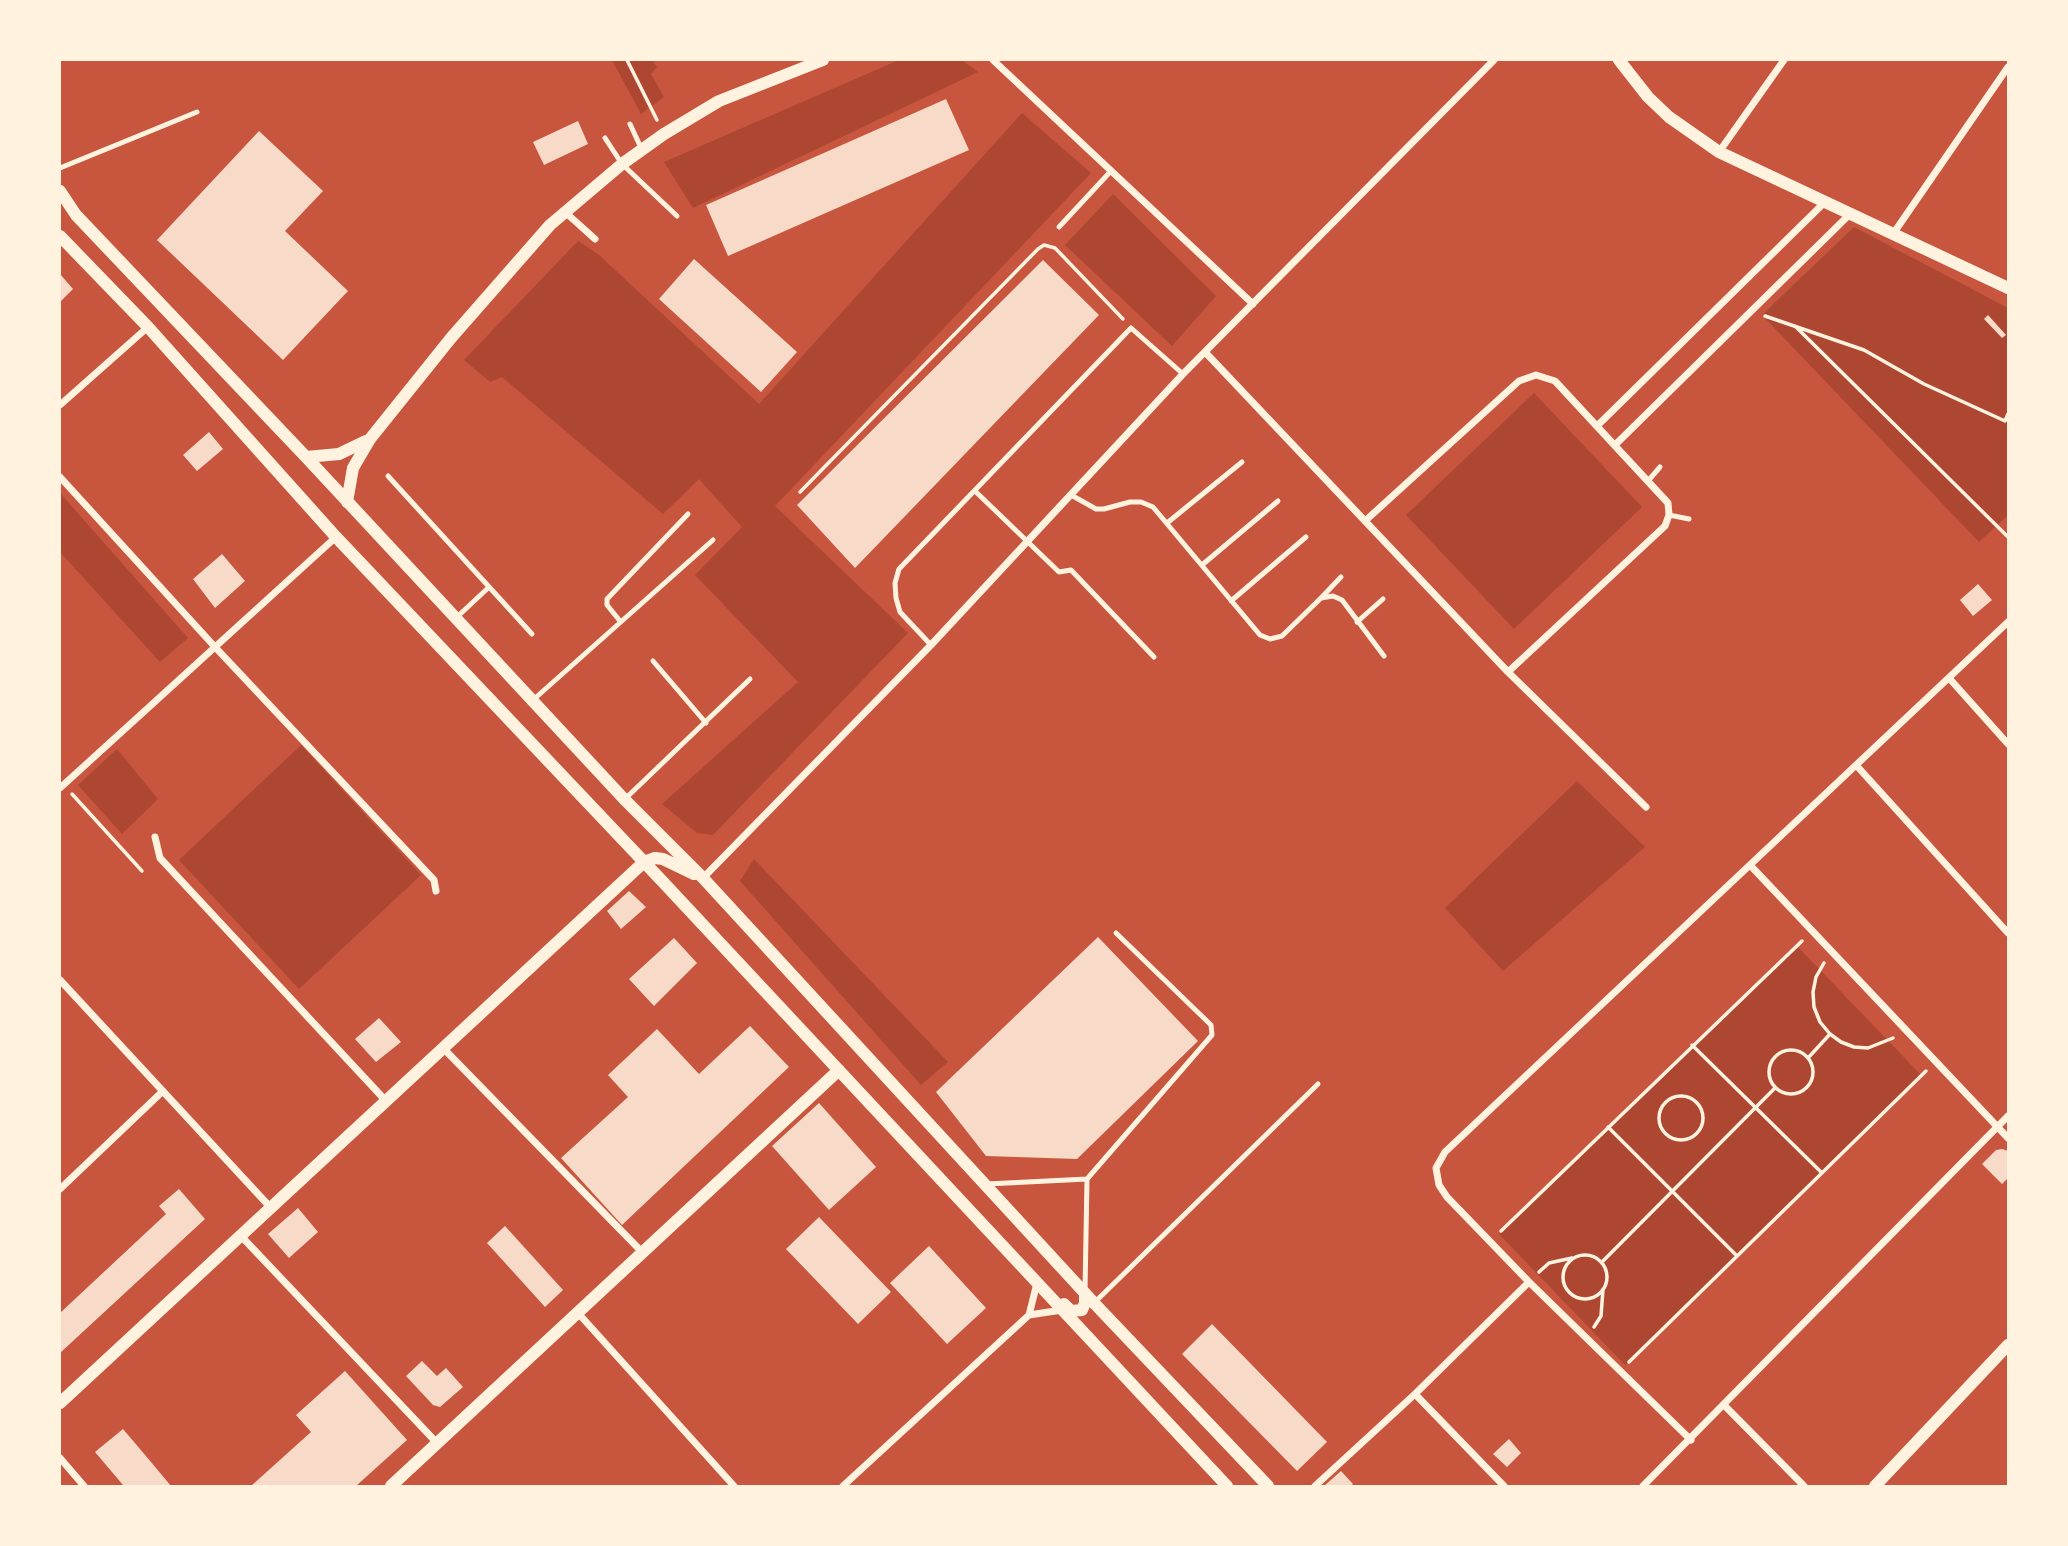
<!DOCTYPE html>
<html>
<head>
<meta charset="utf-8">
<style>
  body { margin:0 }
  #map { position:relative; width:2068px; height:1546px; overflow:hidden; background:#c8553d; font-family:Overpass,sans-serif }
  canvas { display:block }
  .frame { position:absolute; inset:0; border:61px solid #fff3e0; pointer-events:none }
</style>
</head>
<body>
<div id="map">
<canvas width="2068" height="1546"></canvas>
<div class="frame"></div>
</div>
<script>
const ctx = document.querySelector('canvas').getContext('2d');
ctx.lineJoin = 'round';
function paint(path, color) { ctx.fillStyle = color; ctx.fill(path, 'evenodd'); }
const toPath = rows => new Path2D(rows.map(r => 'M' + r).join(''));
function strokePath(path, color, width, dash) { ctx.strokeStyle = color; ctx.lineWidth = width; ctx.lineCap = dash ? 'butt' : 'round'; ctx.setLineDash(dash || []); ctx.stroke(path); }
const green = toPath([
  [612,60,652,60,657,67,651,74,664,97,641,114],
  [899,60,962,60,978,72,693,208,664,162],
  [1022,113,1091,173,775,506,908,633,713,835,697,833,662,804,798,682,695,575,742,527,699,479,663,514,502,377,490,382,464,360,578,241,598,254,759,404],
  [1113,194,1216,296,1172,346,1065,245],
  [1854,227,2008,308,2008,515,1979,542,1762,315],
  [1534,393,1642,507,1514,629,1406,515],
  [60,493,188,638,160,662,60,552],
  [301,745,421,875,299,989,179,860],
  [117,749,158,799,122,834,78,785],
  [1577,781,1645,847,1503,971,1445,908],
  [754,859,948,1062,921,1085,740,881],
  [1796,945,1922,1076,1625,1365,1499,1234]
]);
const building = toPath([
  [946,99,969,150,728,256,706,205],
  [578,121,588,144,544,165,533,142],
  [259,131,323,191,285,231,348,291,283,360,157,240],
  [694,259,797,352,761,392,659,299],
  [1043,260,1099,315,855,568,797,505],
  [60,274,73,289,60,302],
  [1988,315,2006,335,2002,338,1984,319],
  [209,432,223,449,197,471,183,455],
  [222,554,245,581,215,608,193,579],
  [1978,584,1992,600,1973,616,1960,600],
  [629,891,646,907,621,929,607,911],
  [1098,937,1198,1041,1077,1159,986,1156,936,1092],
  [674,938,697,963,654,1006,629,979],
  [379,1018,401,1042,376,1062,355,1039],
  [750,1026,789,1067,622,1225,561,1158,628,1097,608,1075,657,1029,699,1074],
  [819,1103,876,1167,829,1210,772,1146],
  [2002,1149,2008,1151,2008,1178,2002,1184,1982,1164,1996,1150],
  [179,1189,205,1219,60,1353,60,1313,166,1214,159,1206],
  [298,1208,318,1232,289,1258,268,1234],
  [819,1217,891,1292,858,1324,786,1249],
  [505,1226,563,1290,545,1307,487,1243],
  [929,1246,986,1308,947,1344,890,1283],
  [1212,1324,1327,1442,1297,1471,1182,1354],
  [422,1361,437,1376,446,1368,463,1387,440,1407,433,1405,406,1376],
  [345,1371,407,1440,356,1486,251,1486,311,1432,296,1415],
  [123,1429,151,1462,171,1486,123,1485,95,1452],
  [1509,1439,1521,1453,1507,1467,1493,1454],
  [1341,1471,1353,1484,1351,1486,1324,1486]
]);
const path = toPath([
  [627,60,657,120],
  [1765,316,1864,350,1924,384,2005,421,2008,414],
  [1795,326,2008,537],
  [800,492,1038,249,1044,245,1055,248,1123,319],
  [72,794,142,871],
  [1824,963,1816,977,1813,992,1814,1007,1820,1022,1830,1034,1841,1042,1854,1047,1868,1048,1893,1038],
  [1692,1045,1821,1172],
  '1769 1072a22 22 0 1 1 44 0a22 22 0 1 1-44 0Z',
  [1808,1058,1830,1034],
  '1659 1118a22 22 0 1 1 44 0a22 22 0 1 1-44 0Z',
  [1608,1127,1736,1255],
  [1501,1231,1802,941],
  '1563 1277a22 22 0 1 1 44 0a22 22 0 1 1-44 0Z',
  [1602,1262,1775,1088],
  [1539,1272,1549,1263,1572,1258],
  [1594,1327,1601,1316,1603,1289],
  [1629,1362,1926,1071]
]);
const service = toPath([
  [630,124,642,150],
  [605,138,622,164,677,216],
  [60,168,197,112],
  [1059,227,1111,171],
  [388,476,532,634],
  [1648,481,1660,467],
  [975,491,1059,572,1071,570,1154,657],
  [1071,495,1096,509,1104,509,1130,502,1141,502,1153,507,1260,635,1270,639,1282,636,1321,598,1333,596,1342,600,1384,656],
  [1669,515,1689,519],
  [1167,523,1242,462],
  [1202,565,1278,501],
  [1321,598,1341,577],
  [1231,601,1306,537],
  [457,617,488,588],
  [620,621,607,605,607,599,688,514],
  [1357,622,1383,599],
  [931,645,900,612,896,598,895,583,899,569,1131,328,1183,374],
  [653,661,706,723],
  [533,700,713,540],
  [626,798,750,679],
  [987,1184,1087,1179,1212,1035,1211,1025,1116,933],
  [1085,1291,1087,1179],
  [1095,1302,1318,1084]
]);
const minor = toPath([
  [993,60,1253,304],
  [1719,152,1784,60],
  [565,212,595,239],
  [1893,234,2008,67],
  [1205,352,1508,672,1646,807],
  [60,405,148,327],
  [1597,426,1825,202],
  [1615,445,1850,214],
  [60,477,215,647,434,880,436,891],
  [1365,521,1519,381,1536,375,1555,381,1668,503,1669,515,1665,526,1508,672],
  [1949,678,2008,744],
  [1856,765,2008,933],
  [60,788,336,537],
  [155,837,160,858,386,1101],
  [1750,865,2008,1138],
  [703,878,931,645,1183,374,1494,60],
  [60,980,271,1208],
  [444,1049,643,1253],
  [60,1189,163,1091],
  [241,1236,437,1443],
  [578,1313,734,1486],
  [1029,1315,1037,1283],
  [1415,1394,1504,1486],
  [1725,1406,1804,1486],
  [1691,1440,1529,1282,1447,1197,1439,1185,1436,1168,1445,1152,2008,622],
  [60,1458,84,1486],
  [843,1486,1029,1315,1062,1310],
  [1315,1486,1415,1394,1529,1282],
  [1643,1486,2008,1116]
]);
const tertiary = toPath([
  [1619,60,1648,97,1669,117,1719,152,2008,288],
  [60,191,76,215,306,457,624,799,703,878,1094,1303,1268,1486],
  [60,236,148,327,336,537,663,882,1227,1486],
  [306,457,339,454,366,441],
  [347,502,353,468,370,439,451,338,550,225,622,164,664,134,719,101,823,60],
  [1064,1304,1071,1311,1082,1310,1085,1303,1085,1293],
  [60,1403,644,862,655,858,663,859,694,874],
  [391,1486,839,1070],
  [1875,1486,2008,1345]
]);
paint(green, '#ae4732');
paint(building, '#f7dbc8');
strokePath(path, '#fff3e0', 3.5);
strokePath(service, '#fff3e0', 5);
strokePath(minor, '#fff3e0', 7);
strokePath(tertiary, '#fff3e0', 12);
</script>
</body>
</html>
